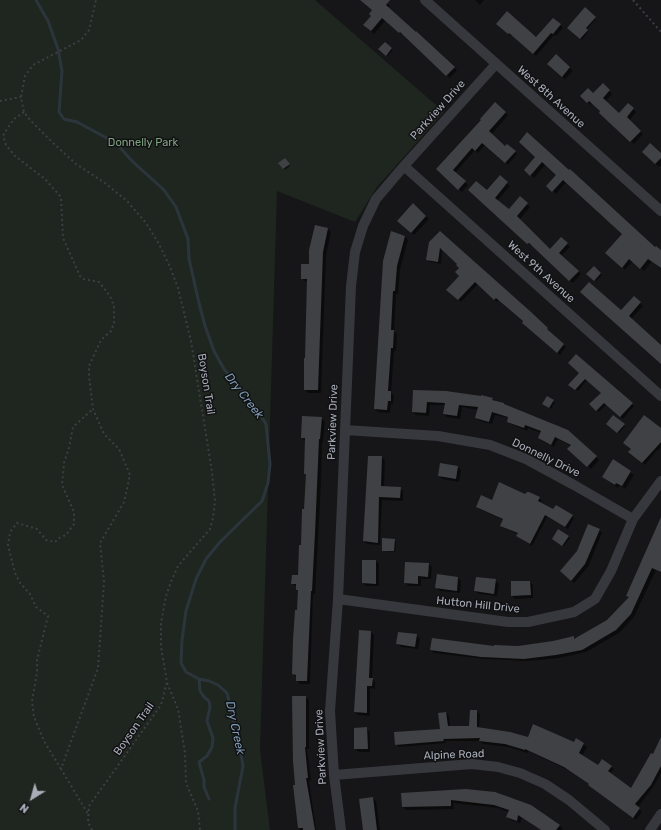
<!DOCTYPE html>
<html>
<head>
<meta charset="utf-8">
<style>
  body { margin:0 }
  #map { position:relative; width:661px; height:830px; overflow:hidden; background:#161618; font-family:Rubik,sans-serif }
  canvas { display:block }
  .north { position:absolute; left:12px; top:778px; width:40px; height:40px; -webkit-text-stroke:3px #111113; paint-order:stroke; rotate:217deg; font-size:11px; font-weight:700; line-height:16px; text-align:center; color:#a8adb8 }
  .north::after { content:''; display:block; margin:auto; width:14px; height:18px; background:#a8adb8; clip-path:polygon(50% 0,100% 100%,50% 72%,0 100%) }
</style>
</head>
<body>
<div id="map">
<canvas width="661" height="830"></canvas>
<div class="north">N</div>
</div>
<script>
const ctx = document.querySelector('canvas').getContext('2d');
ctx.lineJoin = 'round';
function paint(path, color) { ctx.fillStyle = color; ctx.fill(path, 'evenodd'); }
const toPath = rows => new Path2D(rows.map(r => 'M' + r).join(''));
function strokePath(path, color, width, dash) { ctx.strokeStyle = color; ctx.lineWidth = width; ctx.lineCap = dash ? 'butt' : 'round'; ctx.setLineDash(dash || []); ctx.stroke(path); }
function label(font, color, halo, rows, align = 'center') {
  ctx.font = font + ' Rubik,sans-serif'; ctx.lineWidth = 3; ctx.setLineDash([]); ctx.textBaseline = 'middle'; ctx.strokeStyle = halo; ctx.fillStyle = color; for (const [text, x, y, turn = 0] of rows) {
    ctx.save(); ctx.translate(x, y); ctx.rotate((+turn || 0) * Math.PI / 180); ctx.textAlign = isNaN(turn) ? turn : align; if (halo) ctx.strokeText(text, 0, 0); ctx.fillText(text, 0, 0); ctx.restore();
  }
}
const green = toPath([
  [0,0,315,0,444,112,377,187,355,222,277,191,260,750,270,830,0,830]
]);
const shadow = toPath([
  [366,0,383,0,390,6,388,8,416,33,416,32,457,70,450,78,403,34,402,35,386,20,374,34,365,25,372,16,373,10],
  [475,0,484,0,480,5],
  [585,9,596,19,586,30,588,32,582,40,568,28],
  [560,25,563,28,556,36,554,35,536,56,512,35,511,36,500,27,536,38],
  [385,43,393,50,387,56,379,49],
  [556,56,573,71,565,79,551,67],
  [603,84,612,94,605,102,619,115,628,104,636,112,629,121,643,134,634,144,600,113,601,111,593,103,591,105,581,96,594,94],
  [495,103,508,115,491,135,505,148,507,145,517,154,508,165,485,145,478,153,475,150,455,173,468,185,462,192,437,169,482,120],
  [643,152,661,154,661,165,659,167],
  [536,157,661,251,661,270,652,261,644,271,632,262,625,270,609,256,624,234,566,182,556,194,547,186,557,175,545,165,534,178,528,173],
  [285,159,290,166,285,170,279,163],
  [500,177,510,186,497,201,509,211,520,198,530,207,519,220,550,250,561,238,570,247,561,256,581,274,573,283,532,245,531,246,469,190,487,192],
  [413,205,429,219,414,235,399,221],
  [328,229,331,232,326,255,321,393,308,393,305,390,308,282,305,281,302,278],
  [391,233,405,236,408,240,400,269,398,294,396,294,394,332,397,334,396,351,394,351,391,393,394,396,393,404,391,404,390,413,378,412,375,409],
  [440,233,531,313,566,347,560,355,525,326,524,322,499,300,497,302,478,284,461,302,448,290,460,276,458,264,442,249,441,264,430,262,427,260],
  [594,268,602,275,596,281,588,274],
  [634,297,643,306,631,319,661,346,661,363,621,311],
  [576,356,634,406,623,419,607,404,599,412,591,404,603,393,587,380,578,391,570,385,580,373],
  [414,391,492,399,496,402,596,457,599,460,591,469,572,452,571,446,558,439,554,447,542,441,539,438,541,433,528,428,527,431,511,424,508,421,509,418,495,415,492,424,480,421,476,418,478,410,462,407,460,419,447,417,444,414,445,405,430,405,429,416,416,415,413,412],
  [548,397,555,402,551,409,545,405],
  [614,416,625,426,619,433,608,424],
  [322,418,325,422,323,442,322,442,321,483,315,594,313,594,310,684,300,684,297,680,297,677,293,674,299,592,297,590,297,587,292,583,299,576,305,510,307,476,305,473,306,441,302,438],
  [661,429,661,447,658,451,657,450,645,465,632,454],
  [382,457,385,460,384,487,400,488,403,491,403,501,382,500,380,545,367,544,364,541],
  [613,461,634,475,625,489,620,485,618,488,603,477],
  [458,467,461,470,459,482,442,479,439,476],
  [526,496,539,498,542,501,540,503,553,511,572,516,574,518,568,529,547,517,532,546,517,536,518,534,504,528,501,526,504,520,479,509,477,506,492,502],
  [661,522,661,573,656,570,634,617,619,633,586,652,559,658,528,661,485,659,434,653,431,650,518,647,553,642,573,637,576,639,608,621,630,598,627,595],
  [599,529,602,533,588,567,574,583,564,575],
  [568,536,570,538,564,546,554,540],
  [394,540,396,542,395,552,384,551,383,550],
  [376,561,379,564,379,586,366,586,363,583],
  [429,564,432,567,431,579,421,579,421,586,408,586,405,582],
  [458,578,461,581,460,593,440,591,436,587],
  [495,580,499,584,497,596,479,594,475,591],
  [530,582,533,585,533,598,515,599,512,596],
  [371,632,374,635,372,679,375,682,375,689,370,688,370,716,358,715,355,712],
  [416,635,420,639,418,649,401,647,397,644],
  [305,697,309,700,309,749,307,749,311,780,309,781,316,830,301,830,299,828,296,786],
  [477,711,480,714,479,729,528,739,574,743,576,740,587,747,582,756,598,766,611,767,614,769,610,774,631,789,653,756,661,739,661,773,653,787,638,807,642,812,636,820,593,788,590,785,568,770,528,751,528,753,509,747,483,744,480,741,446,741,446,743,399,747,396,744,441,729,446,713,449,716,450,727,470,727],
  [366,728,370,732,370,752,359,752,355,749],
  [466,790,559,825,563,829,562,830,541,830,522,818,520,823,511,820,508,817,509,812,498,808,453,803,454,809,406,810,403,807,402,794],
  [373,798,376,801,380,830,364,830]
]);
const stream = toPath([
  [36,0,48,21,58,49,62,71,59,112,64,119,77,122,116,143,132,161,164,190,176,207,188,239,189,259,199,303,205,326,214,351,224,369,254,404,266,424,270,464,268,483,262,501,220,542,206,559,196,579,186,611,182,640,181,663,186,672,199,679,209,681,218,685,227,693,239,743,243,766,235,808,235,830],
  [199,679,200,691,204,697,209,701,210,707,207,721,213,738,212,747,207,756,199,762,204,780,204,787,209,799]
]);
const building = toPath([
  [360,0,390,0,386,5,416,32,416,31,455,67,446,76,400,32,399,33,382,18,371,31,363,25,371,16,369,14,372,10],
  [585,7,596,17,586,28,588,30,580,39,567,28],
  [507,11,536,37,553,18,561,24,553,34,551,33,533,54,509,33,508,34,496,24],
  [385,42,392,48,386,56,378,49],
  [556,54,570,67,562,77,547,64],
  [603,83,610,90,603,98,619,113,628,103,634,108,627,117,641,131,630,142,599,113,600,111,589,101,587,103,580,96,588,88,593,93],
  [495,102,506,112,489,131,505,146,507,144,516,151,505,163,482,143,475,151,472,148,453,170,466,181,458,190,436,169,481,120,480,119],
  [527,132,569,170,570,169,655,247,656,246,661,250,661,268,648,259,640,269,629,259,622,268,605,253,622,234,563,180,552,192,546,186,556,175,542,162,530,176,524,170,535,157,519,142],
  [650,143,661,153,661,158,655,164,642,152],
  [285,158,290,164,283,169,278,163],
  [500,175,508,182,495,198,509,209,520,196,528,203,517,216,550,249,561,237,568,243,559,253,579,271,569,281,529,243,527,244,468,190,476,181,487,190],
  [413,203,426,216,411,233,397,221],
  [315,225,328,228,323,252,318,390,304,390,304,358,305,358,307,279,301,279,301,264,309,264,309,250],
  [391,231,405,236,397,266,395,291,393,291,391,330,394,330,393,348,391,348,388,391,391,391,391,401,388,401,387,410,374,409,383,261],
  [440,231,531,312,548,328,547,329,564,344,557,353,522,323,523,321,496,298,494,300,475,282,458,300,446,290,459,276,455,272,459,268,456,265,457,264,440,248,438,262,426,260,429,242],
  [594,266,601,273,594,281,586,274],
  [589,282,621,310,634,296,641,302,629,316,661,345,661,364,580,292],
  [576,354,633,403,620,417,604,403,596,411,589,404,601,393,585,379,575,390,568,385,579,373,568,363],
  [413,390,446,391,481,396,481,395,493,398,492,400,504,403,504,404,568,430,597,456,587,467,567,449,571,445,555,437,551,445,538,438,541,431,525,425,524,428,507,422,508,417,492,412,489,422,475,418,478,407,459,405,457,416,443,414,445,403,427,402,426,413,412,412],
  [547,396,554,400,549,408,542,404],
  [613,415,625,424,617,433,606,424],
  [644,415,661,428,661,442,642,463,628,452,631,449,623,443],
  [302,416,322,417,320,439,319,439,315,533,312,591,311,591,307,681,296,681,296,675,292,674,293,640,295,610,297,610,298,590,296,590,296,584,291,584,292,575,298,575,299,545,301,545,302,509,304,509,306,474,304,474,305,438,301,438],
  [368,456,382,456,381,486,401,487,400,498,379,497,378,543,363,541],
  [613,459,631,471,622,486,616,483,615,485,602,477],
  [440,463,458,466,456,479,438,476],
  [499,482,525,494,527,492,529,492,540,497,538,501,553,509,556,505,573,515,565,527,545,515,530,544,516,536,518,533,500,526,503,519,476,507,481,495,492,500],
  [661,517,661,572,652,568,631,614,616,630,582,650,556,655,524,659,481,657,430,650,432,638,494,646,494,645,518,646,553,641,574,636,574,639,607,620,629,597,626,596],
  [588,524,600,529,585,564,571,581,560,571,577,551],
  [558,529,569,536,562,546,552,539],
  [382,538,395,539,394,551,382,551],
  [362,560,376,560,376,584,362,583],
  [405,562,429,563,428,577,418,576,418,584,404,583],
  [437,574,458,577,457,591,435,588],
  [476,577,496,579,494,594,474,591],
  [511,581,530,581,531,595,511,596],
  [359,630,371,631,369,678,373,678,372,686,367,686,367,713,354,712],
  [398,632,417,634,415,647,396,644],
  [292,696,306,696,306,747,305,747,308,778,306,778,315,830,303,830,303,828,298,828,293,785,295,785,293,761],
  [470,710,477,710,477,727,510,732,528,737,533,724,574,742,576,738,584,743,579,753,598,765,602,759,612,766,608,771,631,788,651,753,653,754,661,737,661,766,651,785,635,804,640,808,633,818,588,785,589,784,564,767,525,749,525,750,505,744,479,741,480,738,443,739,444,741,395,745,394,732,440,729,438,713,446,712,448,726,469,726],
  [367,727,368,749,354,749,354,728],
  [466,789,495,792,531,805,560,825,556,830,541,830,518,815,517,821,506,817,509,810,494,805,451,800,451,806,402,807,401,793],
  [373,797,377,830,363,830,359,799]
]);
const path = toPath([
  [633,0,661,32],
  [0,101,21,97],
  [24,112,14,119,7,129,3,136,6,145,15,156,45,179,61,197,63,238,80,276,83,279,99,282,110,296,114,306,114,323,111,331,101,340,89,366,89,376,93,409,104,434,119,449,130,475,124,502,100,543,104,582,98,668,61,769,88,814],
  [167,683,178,709,185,753,186,783,198,811,200,830],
  [61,769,44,741,34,717,32,701,37,673,37,660,48,616,36,607,30,594,20,583,15,573,8,545,10,532,17,523,37,529,46,540,55,542,59,538,66,535,74,524,74,512,62,485,64,463,69,448,73,427,93,409],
  [92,830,88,822,89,806,161,705,167,682,161,647,161,623,166,596,172,579,178,566,210,529,213,518,215,501,212,472,191,341,178,288,170,267,159,244,146,223,127,201,105,183,76,164,52,142,30,120,24,112,21,97,25,76,33,65,81,40,89,30,96,0]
]);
const minor = toPath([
  [425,0,661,211],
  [404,166,661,396],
  [345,430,438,436,490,445,526,459,574,485,633,519],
  [338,599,508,622,528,622,574,612,595,599,611,571,633,519,661,481],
  [334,775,472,764,498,767,520,773,545,784,569,800,605,830],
  [341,830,334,775,330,711,338,599,351,286,355,252,363,226,376,199,404,166,496,64],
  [650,830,661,814]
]);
const streetNames = [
  ["West 8th Avenue",551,97,42],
  ["Parkview Drive",438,110,-48],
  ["West 9th Avenue",541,272,42],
  ["Boyson Trail",206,384,81],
  ["Parkview Drive",333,422,-88],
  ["Donnelly Drive",546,458,26],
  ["Hutton Hill Drive",478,605,6],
  ["Boyson Trail",134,729,-55],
  ["Parkview Drive",321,747,-93],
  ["Alpine Road",454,755,-2]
];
const parkNames = [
  ["Donnelly Park",143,143]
];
const waterNames = [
  ["Dry Creek",244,396,52],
  ["Dry Creek",235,728,78]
];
paint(green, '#1e261f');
paint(shadow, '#0007');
strokePath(stream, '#2c353c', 3);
paint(building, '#404145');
strokePath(path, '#3d3f44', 2, [2, 3]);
strokePath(minor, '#37383d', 10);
label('11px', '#a8adb8', '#111113', streetNames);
label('11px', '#7fa381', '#111113', parkNames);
label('italic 12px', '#7f9bb3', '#111113', waterNames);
</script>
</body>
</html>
